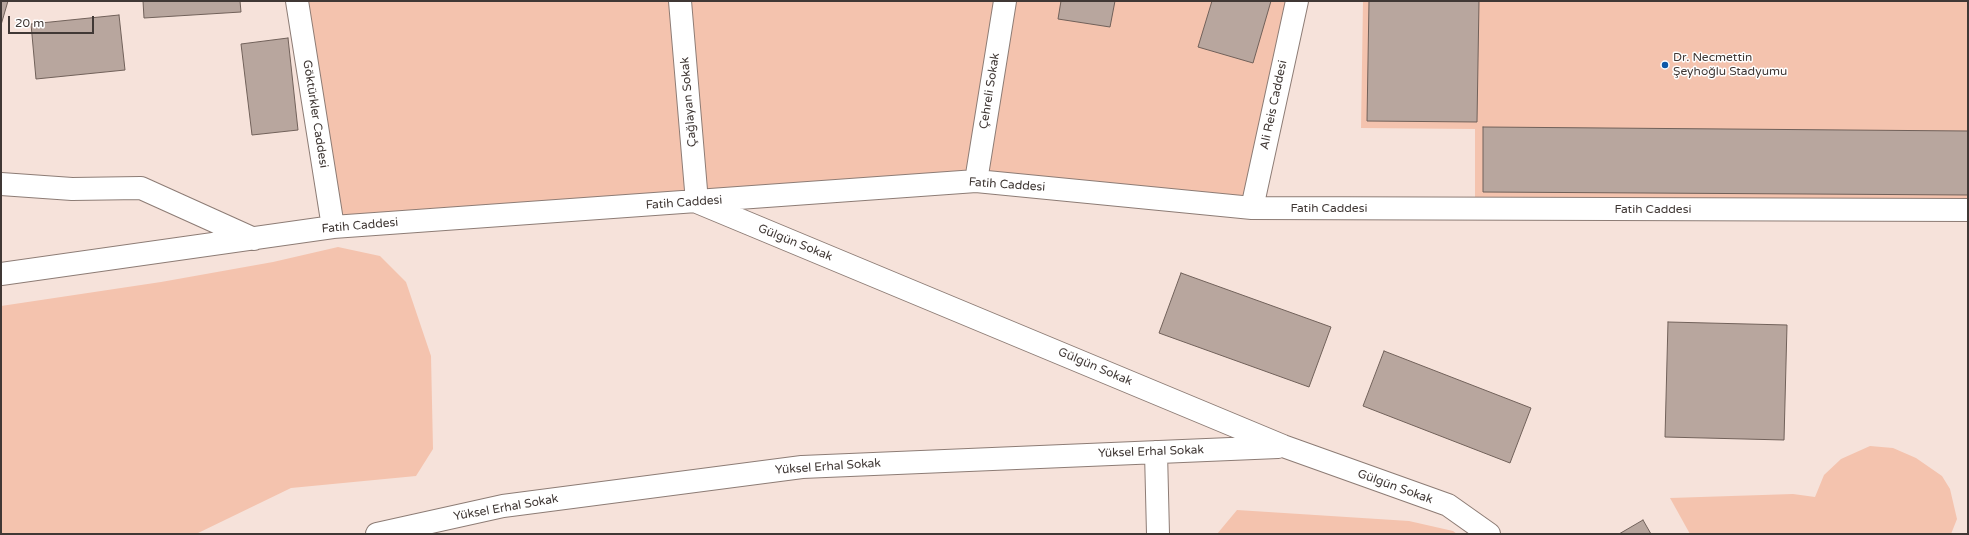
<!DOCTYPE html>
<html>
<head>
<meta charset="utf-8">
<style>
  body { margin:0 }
  #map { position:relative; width:1969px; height:535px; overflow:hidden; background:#f6e2da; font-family:"Varela Round",sans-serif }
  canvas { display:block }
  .frame { position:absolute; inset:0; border:2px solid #403835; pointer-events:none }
  .scale { position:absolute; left:8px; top:16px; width:86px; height:18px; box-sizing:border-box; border:2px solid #403835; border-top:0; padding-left:5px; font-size:12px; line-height:14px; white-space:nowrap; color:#403835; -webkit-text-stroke:3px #fff; paint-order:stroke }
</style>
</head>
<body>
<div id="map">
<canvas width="1969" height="535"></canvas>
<div class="frame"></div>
<div class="scale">20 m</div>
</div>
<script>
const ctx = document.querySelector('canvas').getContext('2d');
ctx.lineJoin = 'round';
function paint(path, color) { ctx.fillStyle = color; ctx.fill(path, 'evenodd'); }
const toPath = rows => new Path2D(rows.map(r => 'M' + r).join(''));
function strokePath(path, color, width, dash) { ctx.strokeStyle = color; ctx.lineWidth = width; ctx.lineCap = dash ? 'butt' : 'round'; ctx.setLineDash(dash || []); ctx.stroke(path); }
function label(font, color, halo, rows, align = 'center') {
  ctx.font = font + ' "Varela Round",sans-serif'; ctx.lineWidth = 3; ctx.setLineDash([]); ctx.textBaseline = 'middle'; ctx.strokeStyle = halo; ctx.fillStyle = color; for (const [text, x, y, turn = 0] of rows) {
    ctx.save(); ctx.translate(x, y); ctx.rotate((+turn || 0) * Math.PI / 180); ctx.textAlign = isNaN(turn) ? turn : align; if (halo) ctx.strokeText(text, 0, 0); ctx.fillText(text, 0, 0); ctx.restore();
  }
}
const green = toPath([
  [297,1,1297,1,1252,208,976,181,333,227],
  [1363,1,1968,1,1968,203,1475,198,1475,129,1361,128],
  [338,247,380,256,406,282,431,356,433,449,416,476,291,488,196,534,1,534,1,306,161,282,273,262],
  [1870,446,1893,448,1916,458,1942,476,1950,489,1957,519,1951,534,1690,534,1670,498,1793,494,1815,497,1824,475,1841,459],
  [1237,510,1409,521,1453,531,1457,534,1217,534]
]);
const building = toPath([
  [1,1,8,1,1,25,1,1],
  [143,1,240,1,241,12,144,18,143,1],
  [1061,1,1115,1,1110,27,1058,19,1061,1],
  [1212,1,1271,1,1253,63,1198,47,1212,1],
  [1369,1,1479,1,1477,122,1367,121,1369,1],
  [119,15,125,70,36,79,31,24,119,15],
  [288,38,298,130,252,135,241,44,288,38],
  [1483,127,1968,131,1968,195,1483,192,1483,127],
  [1181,273,1331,327,1309,387,1159,333,1181,273],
  [1668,322,1787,325,1784,440,1665,437,1668,322],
  [1384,351,1531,408,1510,463,1363,406,1384,351],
  [1643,520,1651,534,1619,534,1643,520]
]);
const minor = toPath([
  [297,1,333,227],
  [680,1,697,202,1283,446,1448,505,1489,534],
  [976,181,1005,1],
  [1,184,72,189,141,188,254,239],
  [1252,208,1297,1],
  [1,274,333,227,976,181,1252,208,1968,210],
  [1156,452,1158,534],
  [377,534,503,506,802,467,1278,447]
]);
const markers = [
  [1665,65,4,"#0f59a8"]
];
const poiNames = [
  ["Dr. Necmettin",1673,58],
  ["Şeyhoğlu Stadyumu",1673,72]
];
const streetNames = [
  ["Çehreli Sokak",990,91,-81],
  ["Çağlayan Sokak",689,102,-95],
  ["Ali Reis Caddesi",1274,105,-78],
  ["Göktürkler Caddesi",315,114,81],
  ["Fatih Caddesi",1007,185,4],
  ["Fatih Caddesi",684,203,-4],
  ["Fatih Caddesi",1329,209],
  ["Fatih Caddesi",1653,210],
  ["Fatih Caddesi",360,226,-5],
  ["Gülgün Sokak",795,243,22],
  ["Gülgün Sokak",1095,367,23],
  ["Yüksel Erhal Sokak",1151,452,-2],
  ["Yüksel Erhal Sokak",828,467,-4],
  ["Gülgün Sokak",1395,487,20],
  ["Yüksel Erhal Sokak",506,508,-10]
];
paint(green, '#f4c3ae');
paint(building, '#b8a69e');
strokePath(building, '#71615a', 1);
strokePath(minor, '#8d7c75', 24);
strokePath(minor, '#fff', 22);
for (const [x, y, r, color] of markers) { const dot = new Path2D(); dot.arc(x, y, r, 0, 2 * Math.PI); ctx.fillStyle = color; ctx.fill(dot); strokePath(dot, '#fff', 1.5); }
label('12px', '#403835', '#fff', poiNames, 'left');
label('12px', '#403835', '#fff', streetNames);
</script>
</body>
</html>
